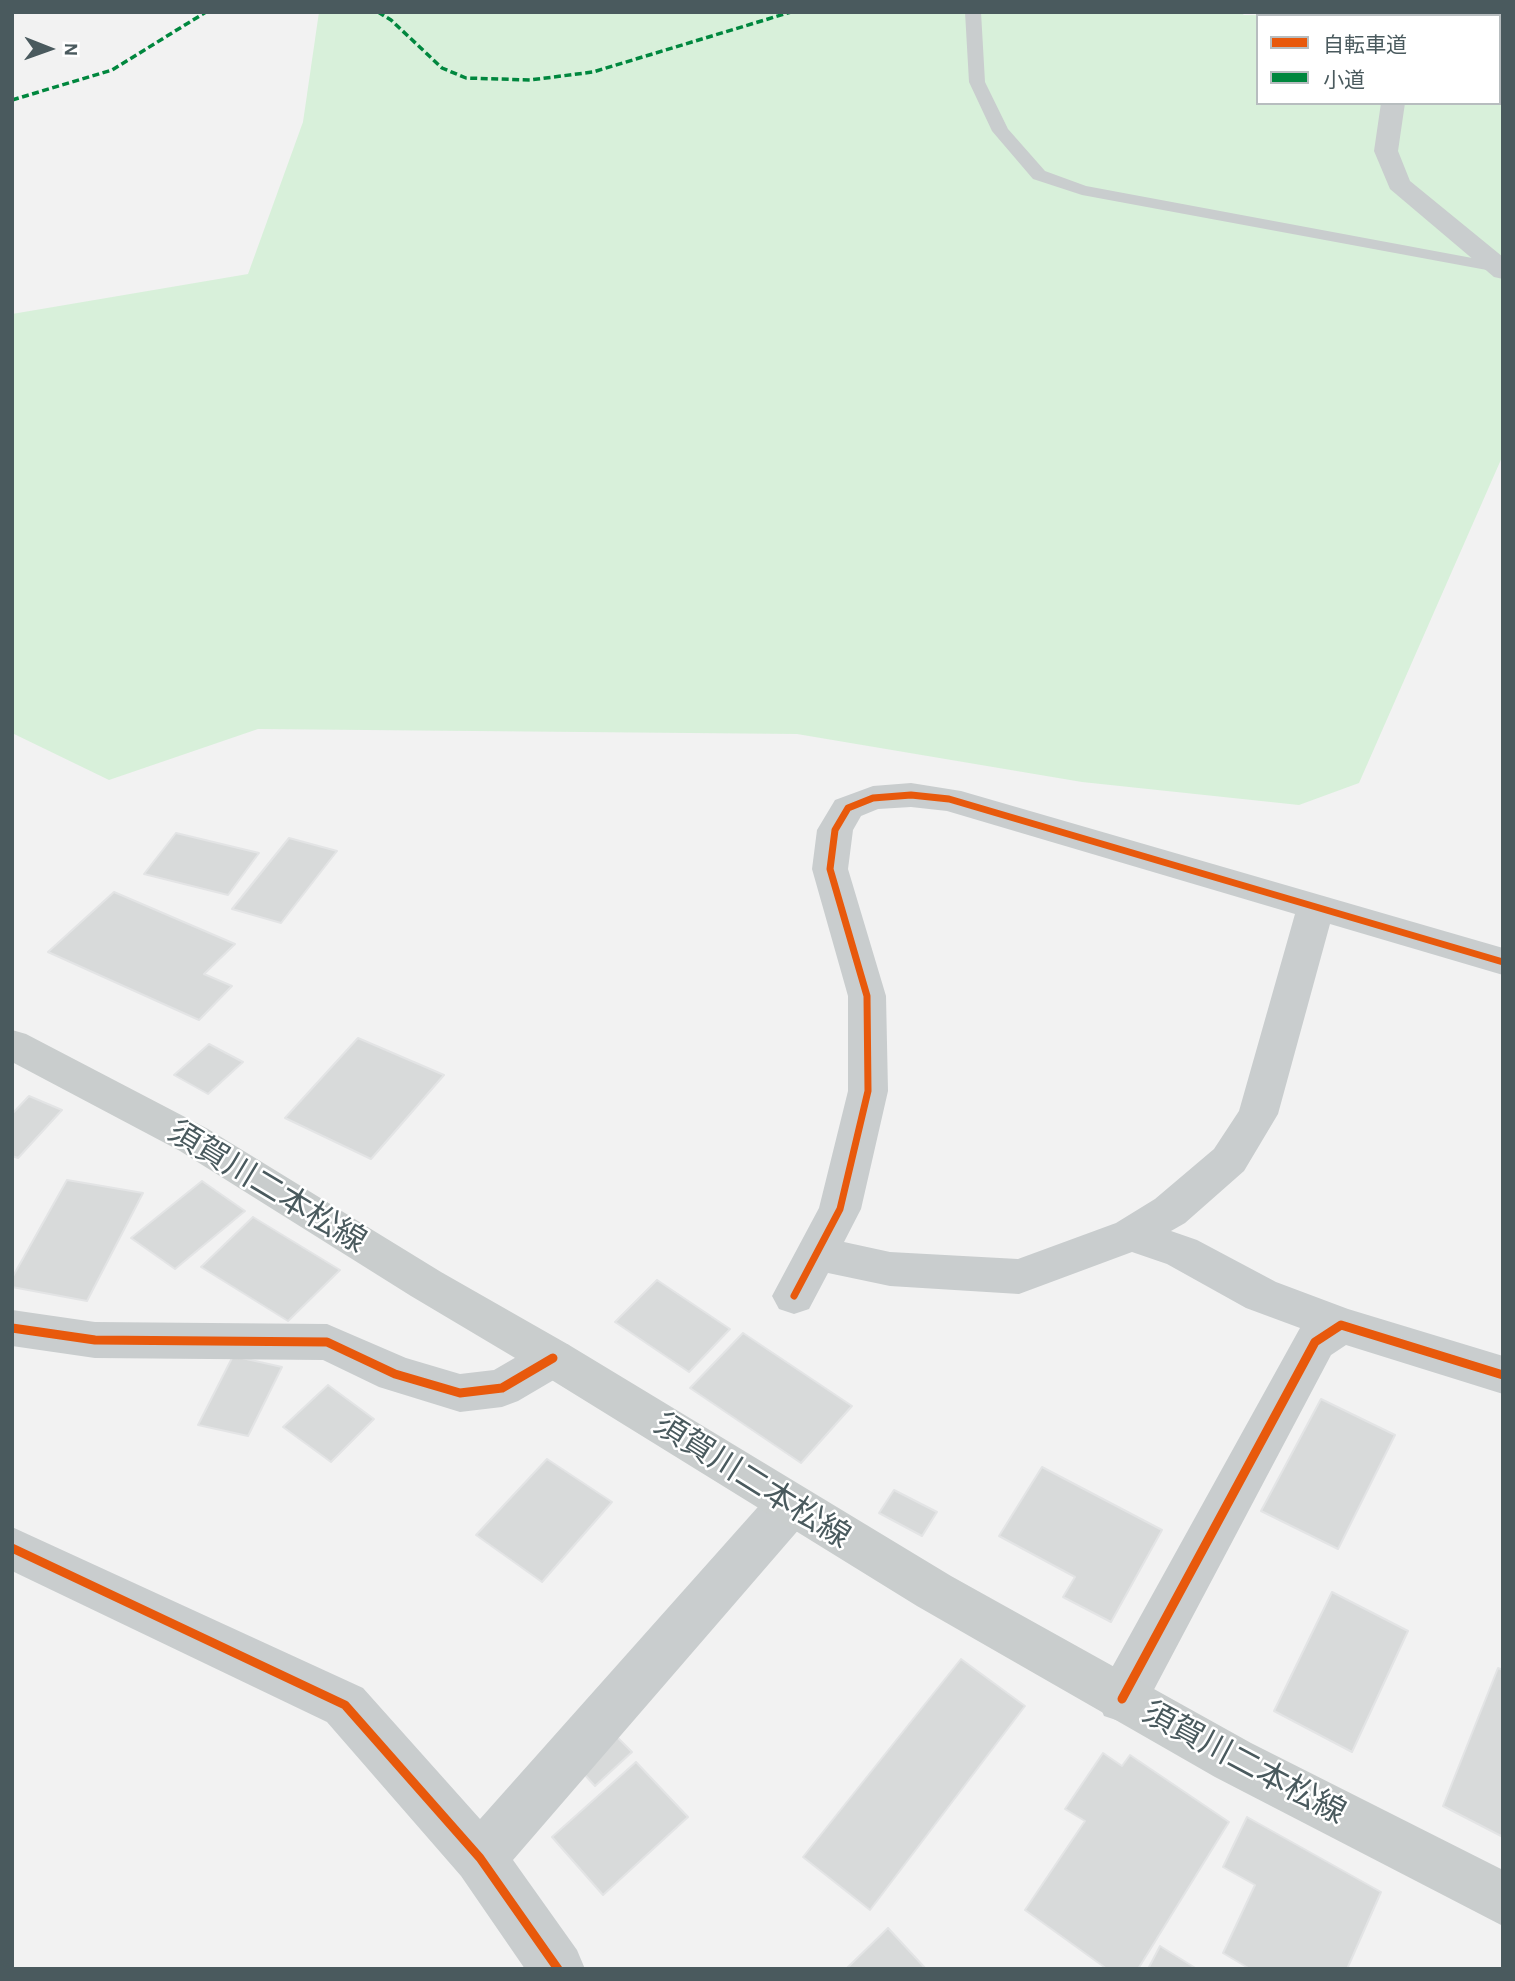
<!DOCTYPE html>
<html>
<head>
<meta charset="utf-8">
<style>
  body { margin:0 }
  #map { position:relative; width:1515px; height:1981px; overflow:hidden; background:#f2f2f2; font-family:"Alegreya Sans","Noto Sans JP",sans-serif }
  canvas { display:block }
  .frame { position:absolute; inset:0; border:14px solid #4a5a5e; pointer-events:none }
  .legend { position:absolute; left:1256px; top:14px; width:245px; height:91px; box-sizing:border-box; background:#fff; border:2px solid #b7bdbf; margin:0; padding:9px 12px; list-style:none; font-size:21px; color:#4a5a5e }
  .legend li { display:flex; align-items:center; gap:14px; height:35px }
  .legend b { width:35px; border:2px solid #b7bdbf }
  .north { position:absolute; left:14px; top:14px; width:70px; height:70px; -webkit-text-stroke:5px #fff; paint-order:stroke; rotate:91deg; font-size:19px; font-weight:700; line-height:28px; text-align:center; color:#4a5a5e }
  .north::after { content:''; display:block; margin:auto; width:24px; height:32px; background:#4a5a5e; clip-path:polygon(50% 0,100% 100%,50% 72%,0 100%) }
</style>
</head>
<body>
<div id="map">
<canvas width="1515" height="1981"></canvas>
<div class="frame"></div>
<ul class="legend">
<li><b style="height:9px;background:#e8590c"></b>自転車道</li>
<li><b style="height:9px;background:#00873e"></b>小道</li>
</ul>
<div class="north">N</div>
</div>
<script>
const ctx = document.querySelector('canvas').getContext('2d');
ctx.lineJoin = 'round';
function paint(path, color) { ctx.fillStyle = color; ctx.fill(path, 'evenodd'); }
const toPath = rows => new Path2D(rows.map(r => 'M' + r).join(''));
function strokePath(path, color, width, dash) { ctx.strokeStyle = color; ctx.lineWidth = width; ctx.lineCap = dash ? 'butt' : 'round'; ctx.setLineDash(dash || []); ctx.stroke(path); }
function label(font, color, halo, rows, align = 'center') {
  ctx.font = font + ' "Alegreya Sans","Noto Sans JP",sans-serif'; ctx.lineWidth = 5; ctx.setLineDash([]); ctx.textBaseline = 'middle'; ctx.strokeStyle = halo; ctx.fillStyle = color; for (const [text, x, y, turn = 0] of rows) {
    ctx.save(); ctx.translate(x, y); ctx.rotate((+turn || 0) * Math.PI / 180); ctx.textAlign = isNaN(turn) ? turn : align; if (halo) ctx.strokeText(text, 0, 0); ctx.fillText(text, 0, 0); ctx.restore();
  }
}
const green = toPath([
  [319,12,1240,12,1244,15,1503,12,1503,455,1359,783,1299,805,1082,782,797,734,258,729,109,780,12,733,12,314,248,274,303,122],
  [1258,16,1499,16,1499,103,1258,103]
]);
const building = toPath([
  [176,833,259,853,228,895,144,874,176,833],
  [289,838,337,851,281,923,232,909,289,838],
  [114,892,235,944,204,974,232,986,199,1020,48,952,114,892],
  [358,1038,444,1075,371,1159,285,1118,358,1038],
  [209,1044,243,1062,208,1094,174,1075,209,1044],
  [29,1096,62,1110,18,1158,12,1156,12,1114,29,1096],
  [67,1180,143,1193,87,1301,12,1287,12,1278,67,1180],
  [202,1181,245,1211,175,1269,131,1238,202,1181],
  [253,1217,340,1270,288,1321,201,1267,253,1217],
  [657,1280,730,1329,689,1372,615,1322,657,1280],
  [743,1333,852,1406,801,1463,690,1388,743,1333],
  [233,1356,282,1367,248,1436,198,1425,233,1356],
  [328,1385,374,1419,331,1462,283,1427,328,1385],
  [1321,1399,1395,1435,1338,1549,1261,1511,1321,1399],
  [547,1459,612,1502,542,1582,476,1535,547,1459],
  [1042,1467,1162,1530,1111,1622,1063,1597,1075,1577,999,1536,1042,1467],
  [894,1490,937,1512,922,1536,879,1513,894,1490],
  [1332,1592,1408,1631,1352,1752,1274,1711,1332,1592],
  [961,1659,1025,1706,870,1910,803,1857,961,1659],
  [1498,1668,1503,1670,1503,1837,1443,1806,1498,1668],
  [609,1729,632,1752,595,1786,573,1762,609,1729],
  [1103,1753,1122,1766,1130,1755,1229,1822,1138,1969,1107,1969,1025,1910,1085,1821,1065,1809,1103,1753],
  [636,1762,688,1817,603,1895,552,1837,636,1762],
  [1247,1817,1381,1892,1347,1969,1250,1969,1223,1953,1255,1885,1223,1867,1247,1817],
  [888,1928,926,1969,846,1969,888,1928],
  [1160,1946,1197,1969,1148,1969,1160,1946]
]);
const lane = toPath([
  [965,12,981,12,985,82,1008,129,1045,171,1086,186,1499,263,1503,263,1503,273,1082,195,1033,179,992,131,969,82,965,12]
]);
const street = toPath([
  [1409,12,1431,12,1431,16,1409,16,1409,12],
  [1381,103,1405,103,1398,151,1410,181,1503,257,1503,279,1494,277,1390,189,1374,151,1381,103],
  [911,783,961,791,1503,948,1503,975,1330,924,1278,1114,1244,1171,1185,1223,1171,1231,1197,1240,1276,1282,1348,1309,1503,1356,1503,1394,1346,1345,1331,1355,1140,1716,1122,1722,1104,1716,1097,1699,1104,1682,1300,1328,1246,1308,1167,1264,1132,1252,1019,1294,890,1286,828,1273,809,1309,794,1314,779,1309,772,1296,819,1208,848,1091,848,996,812,869,817,830,835,800,873,786,911,783],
  [911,807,947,811,1295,914,1239,1111,1214,1149,1155,1199,1116,1223,1018,1259,890,1252,844,1242,861,1209,888,1091,886,996,848,869,853,830,861,816,878,809,911,807],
  [12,1310,95,1322,327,1324,406,1358,460,1374,494,1370,537,1345,553,1339,569,1345,575,1358,569,1371,518,1401,502,1407,460,1412,379,1387,323,1360,95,1358,12,1346,12,1310],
  [790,1484,807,1490,813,1505,807,1520,513,1860,577,1950,585,1969,525,1969,461,1876,327,1722,12,1571,12,1527,363,1688,480,1819,773,1490,790,1484]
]);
const secondary = toPath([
  [12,1030,26,1034,208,1129,441,1272,569,1345,951,1576,1251,1743,1503,1870,1503,1926,1215,1777,917,1606,537,1371,411,1296,180,1151,12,1062,12,1030]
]);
const quiet = toPath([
  [378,12,391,20,442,68,466,78,530,80,593,72,791,12],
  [12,100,112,70,206,12]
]);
const cyclewayFar1 = toPath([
  [794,1296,840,1209,868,1091,867,996,830,869,835,830,848,808,873,798,911,795,949,799,1503,962]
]);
const cycleway = toPath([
  [12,1328,95,1340,327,1342,395,1374,460,1393,502,1388,553,1358],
  [12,1548,345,1705,480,1858,558,1969],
  [1122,1699,1315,1342,1341,1325,1503,1375]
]);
const nearStreetnames = [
  ["須賀川二本松線",267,1187,31],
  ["須賀川二本松線",752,1481,32],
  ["須賀川二本松線",1244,1763,28]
];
paint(green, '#d8f0da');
paint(building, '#d8dada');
strokePath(building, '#e3e4e5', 2);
paint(lane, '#c9cdce');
paint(street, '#c9cdce');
paint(secondary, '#c9cdcd');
strokePath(quiet, '#00873e', 3.5, [7, 3.5]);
strokePath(cyclewayFar1, '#e8590c', 7);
strokePath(cycleway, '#e8590c', 9);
label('32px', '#4a5a5e', '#fff', nearStreetnames);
</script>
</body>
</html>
